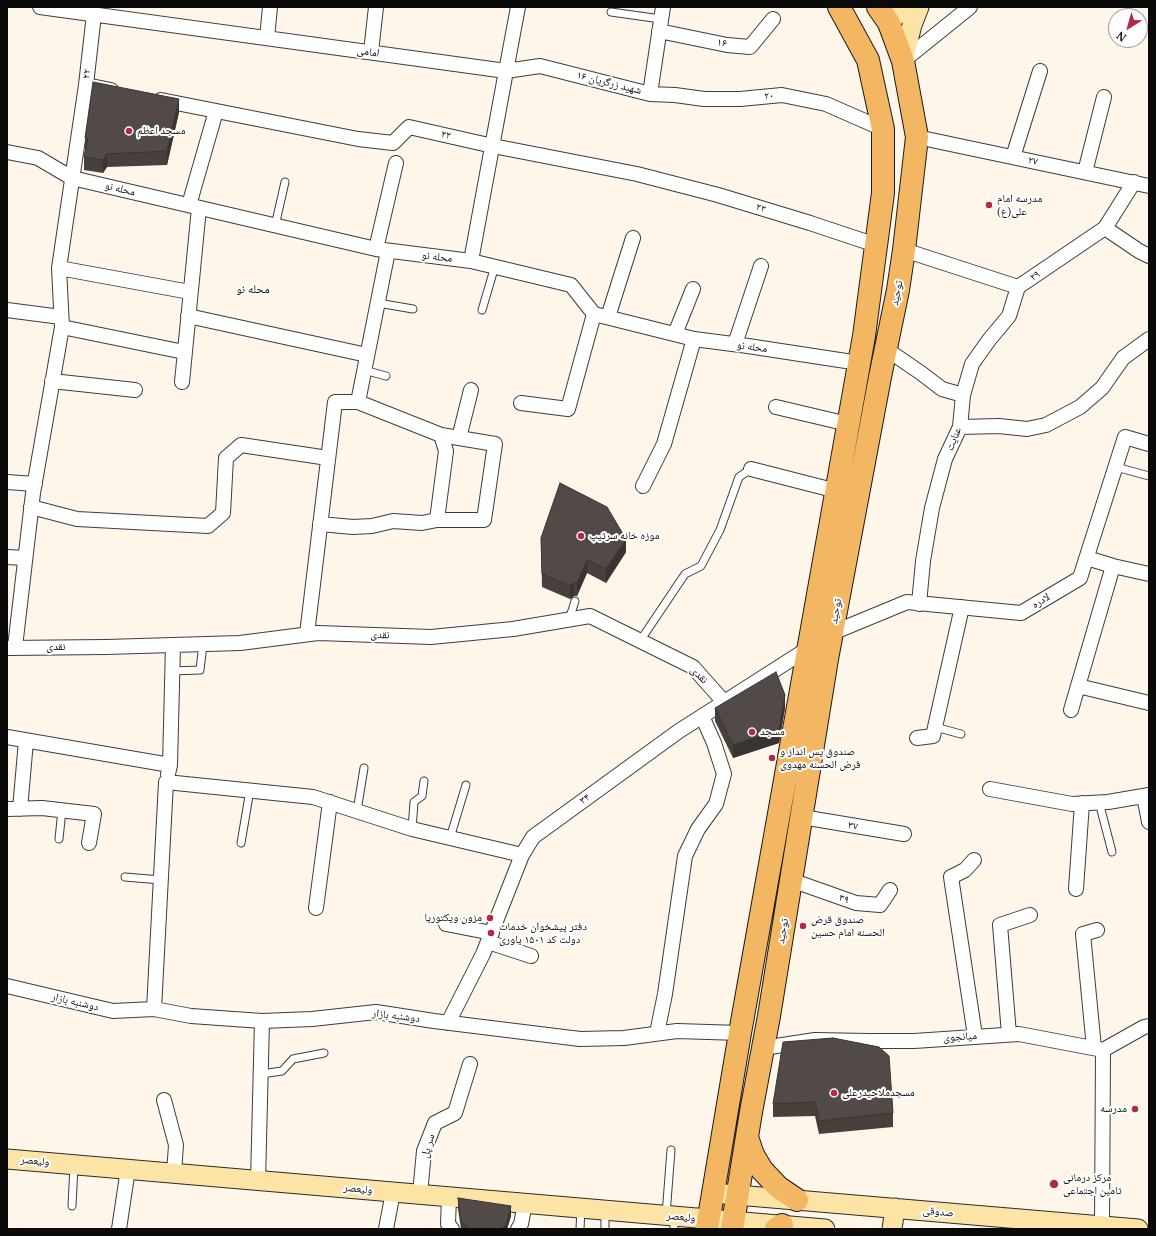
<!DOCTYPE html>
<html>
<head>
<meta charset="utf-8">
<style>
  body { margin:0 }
  #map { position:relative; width:1156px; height:1236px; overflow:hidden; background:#fef6e8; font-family:"PT Serif",serif }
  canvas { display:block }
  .frame { position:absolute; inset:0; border:8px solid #0a0a0a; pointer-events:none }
  .north { position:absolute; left:1108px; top:8px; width:40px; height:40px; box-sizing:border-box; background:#fff; border:1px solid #9d9d9d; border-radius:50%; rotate:217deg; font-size:11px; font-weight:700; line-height:16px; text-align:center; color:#0a0a0a }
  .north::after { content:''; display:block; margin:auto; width:14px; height:18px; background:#b42948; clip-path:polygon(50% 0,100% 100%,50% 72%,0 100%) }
</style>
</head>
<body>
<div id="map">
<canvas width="1156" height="1236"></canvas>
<div class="frame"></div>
<div class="north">N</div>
</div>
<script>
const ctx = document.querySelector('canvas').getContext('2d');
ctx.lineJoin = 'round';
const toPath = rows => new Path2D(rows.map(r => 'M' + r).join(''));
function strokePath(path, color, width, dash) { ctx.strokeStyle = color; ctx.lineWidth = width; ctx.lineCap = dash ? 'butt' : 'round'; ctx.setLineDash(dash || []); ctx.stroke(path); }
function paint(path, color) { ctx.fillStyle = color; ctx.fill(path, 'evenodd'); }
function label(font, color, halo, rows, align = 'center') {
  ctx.font = font + ' "PT Serif","Noto Naskh Arabic",serif'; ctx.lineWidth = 4; ctx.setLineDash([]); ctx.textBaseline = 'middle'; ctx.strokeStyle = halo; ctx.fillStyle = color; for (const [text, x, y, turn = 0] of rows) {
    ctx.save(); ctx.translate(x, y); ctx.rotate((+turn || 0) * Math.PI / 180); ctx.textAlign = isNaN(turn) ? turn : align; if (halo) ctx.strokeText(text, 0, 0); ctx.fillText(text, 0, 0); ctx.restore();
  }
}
const lane = toPath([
  [611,12,661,19],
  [275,226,285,182],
  [378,303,413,309],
  [482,310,495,266],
  [364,370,386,376],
  [1116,467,1149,476],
  [569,620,575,601],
  [640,641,685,574,701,566,720,530,739,477,751,469],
  [172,671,200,670,203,644],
  [935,727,961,734],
  [1099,802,1112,852],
  [357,811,364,768],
  [412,829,414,802,422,796,424,781],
  [450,838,466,785],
  [59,839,62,810],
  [241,843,250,790],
  [125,877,161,880],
  [261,1074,282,1071,293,1059,324,1053],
  [72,1206,74,1165],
  [666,1215,671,1150],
  [580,1229,581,1208],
  [605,1229,605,1210],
  [674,1229,674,1216]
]);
const street = toPath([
  [40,7,506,71,471,261],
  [518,7,506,71,540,66,650,94,663,7],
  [94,14,86,85,111,90],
  [659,31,727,45,750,47,773,19],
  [267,38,270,7],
  [371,52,376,7],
  [903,61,970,7],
  [650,94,675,95,704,99,740,99,782,95,826,104,883,129],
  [161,100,358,139,393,143,409,127,493,146,637,174,718,195,810,223,876,245],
  [917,137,1149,186],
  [7,152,38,158,72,178,376,249,471,261,571,285,594,314,694,339,748,346,859,363],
  [1013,157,1040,71],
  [1085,172,1104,97],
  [189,205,216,111],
  [1105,228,1139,251,1149,256],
  [376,249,396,163],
  [904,250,1018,287,1105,228,1134,182],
  [59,268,190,292],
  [7,310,61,317],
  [188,316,367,355],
  [608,317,633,238],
  [62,327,184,352],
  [675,334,693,289],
  [735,344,761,266],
  [886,349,921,373,942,389,963,395],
  [52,381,135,390],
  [182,382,199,208],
  [521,403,568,409,594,314],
  [776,407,848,424],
  [960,427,999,426,1027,429,1046,425,1080,407,1102,388,1123,358,1149,339],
  [459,438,471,390],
  [751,469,837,491],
  [7,482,35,484],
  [643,486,664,444,694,339],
  [31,507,77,519,208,526,223,513,226,458,241,445,328,458],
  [437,520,484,520,495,444,441,435],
  [320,524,353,527,372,526,393,521,422,523,437,520,446,451,441,435,358,402],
  [7,557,25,558],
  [1087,558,1113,566,1149,574],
  [919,604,923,561,932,508,945,459,960,427,963,395,972,364,989,340,1009,316,1018,287],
  [832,633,907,602,1021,613,1080,578,1125,437,1149,444],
  [307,634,335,402,358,402,388,251],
  [15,647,33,493,62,327,59,268,86,85],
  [7,648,106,647,240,643,318,633,431,637,513,629,590,616,693,667,724,702],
  [1078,686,1149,703],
  [1071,710,1113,566],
  [7,737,170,765],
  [917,738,933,736,962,607],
  [168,774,170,765,173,645],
  [990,789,1072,804,1108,802,1149,795],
  [1144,796,1149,822],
  [7,809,42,808,94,814,89,843],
  [20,809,26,741],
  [802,817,904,834],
  [974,860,965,870,951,877,975,1036],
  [791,880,856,903,880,905,890,890],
  [1076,889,1082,803],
  [316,908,330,802],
  [446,924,492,933],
  [488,942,531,956],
  [7,986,113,1011,154,1009,191,1016,262,1021,312,1019,376,1012,434,1021,580,1039,624,1038,677,1031,740,1033],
  [154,1009,166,782,313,797,412,829,522,855],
  [448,1023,483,954,522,855,533,837,679,731,809,648],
  [657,1033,665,994,685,856,698,829,716,804,724,774,714,743,702,716],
  [1009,1034,1000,925,1030,915],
  [763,1048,815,1040,868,1041,914,1041,1019,1034,1103,1050,1144,1027,1149,1026],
  [1094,1048,1083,934,1097,930],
  [164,1100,176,1145,174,1173],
  [258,1181,262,1021],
  [420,1194,424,1151,435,1123,455,1113,470,1064],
  [449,1197,448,1224,452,1229],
  [1102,1226,1103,1050],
  [119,1229,128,1169],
  [386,1229,393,1192],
  [518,1229,521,1224,525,1203]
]);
const secondary = toPath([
  [889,23,904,7],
  [903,61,912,25,919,7],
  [7,1159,825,1229],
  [713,1193,1138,1229],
  [892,1229,895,1208]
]);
const primary = toPath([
  [747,1137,753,1155,762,1170,778,1187,797,1200],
  [707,1229,740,1033,864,336,883,193,883,129,868,60,839,7],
  [732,1229,751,1112,769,1016,827,659,880,377,898,290,904,250,917,137,903,61,889,23,878,7],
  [776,1229,782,1225]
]);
const wall = toPath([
  [179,112,167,165,107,167,103,173,84,170,84,157,85,152,85,138],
  [541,538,626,552,606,583,587,573,577,596,574,596,570,599,542,587],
  [715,708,785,708,779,743,733,758,715,721],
  [833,1038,893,1113,893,1127,819,1134,815,1116,773,1117,773,1104],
  [458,1198,511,1216,507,1229,461,1229,458,1209]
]);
const shadedWall = toPath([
  [179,99,179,112,167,165,167,151],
  [107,154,107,167,103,173,103,160],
  [626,539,626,552,606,583,606,569],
  [587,560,587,573,577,596,577,583],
  [574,583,574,596,570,599,570,586],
  [785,695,785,708,779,743,733,758,733,745],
  [511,1206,511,1216,507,1229,500,1229]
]);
const building = toPath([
  [93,82,179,99,167,151,107,154,103,160,84,157,88,138,85,138,93,82],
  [560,483,607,507,626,539,606,569,587,560,577,583,574,583,570,586,542,574,541,538,560,483],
  [776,672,785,695,779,730,733,745,715,708,776,672],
  [833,1038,879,1047,889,1056,893,1113,819,1121,815,1102,773,1104,783,1042,833,1038],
  [458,1198,511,1206,506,1226,500,1229,470,1229,461,1221,458,1198]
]);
const markers = [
  [129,131,4,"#b42948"],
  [989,205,4,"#b42948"],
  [581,536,4,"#b42948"],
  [752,732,4,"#b42948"],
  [772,758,4,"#b42948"],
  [490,918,4,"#b42948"],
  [803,926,4,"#b42948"],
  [491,933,4,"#b42948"],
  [834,1093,4,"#b42948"],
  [1135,1109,4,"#b42948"],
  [1054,1184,5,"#b42948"]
];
const streetNames = [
  ["۱۶",722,43,10],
  ["امامی",368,52,8],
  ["۲۲",87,74,-84],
  ["۱۶ شهید زرگریان",609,83,14],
  ["۲۰",769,96,-6],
  ["۲۲",446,135,13],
  ["۲۷",1033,161,12],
  ["محله نو",120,189,13],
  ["۲۲",761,208,17],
  ["محله نو",437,257,7],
  ["۲۹",1035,276,-34],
  ["توحید",897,293,-79],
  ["محله نو",752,347,8],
  ["عنایت",954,439,-68],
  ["لادره",1041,601,-31],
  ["توحید",836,611,-80],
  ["نقدی",380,635,2],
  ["نقدی",56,647],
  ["نقدی",699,675,45],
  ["۳۴",585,799,-36],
  ["۳۷",853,826,10],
  ["۳۹",844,899,19],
  ["توحید",783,931,-81],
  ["دوشنبه بازار",75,1002,13],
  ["دوشنبه بازار",396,1016,7],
  ["میانجوی",960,1037,-4],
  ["سر پل",428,1146,-74],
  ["ولیعصر",35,1161,5],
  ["ولیعصر",358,1189,5],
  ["صدوقی",938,1212,5],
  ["ولیعصر",681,1217,5]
];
const poiNames = [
  ["مسجد اعظم",137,131],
  ["مدرسه امام",997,199],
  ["علی(ع)",997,212],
  ["موزه خانه سرتیپ",589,536],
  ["مسجد",760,732],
  ["صندوق پس انداز و",780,752],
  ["قرض الحسنه مهدوی",780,765],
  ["مزون ویکتوریا",482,918,"right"],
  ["صندوق قرض",811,920],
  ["الحسنه امام حسین",811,933],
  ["دفتر پیشخوان خدمات",499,927],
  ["دولت کد ۱۵۰۱ یاوری",499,940],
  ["مسجدملاحیدرعلی",842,1093],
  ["مدرسه",1127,1109,"right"],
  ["مرکز درمانی",1063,1178],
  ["تامین اجتماعی",1063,1191]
];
const neighbourhoodNames = [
  ["محله نو",253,290]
];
strokePath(lane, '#3d3d3d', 9);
strokePath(street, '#3d3d3d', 16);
strokePath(secondary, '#2c2c2c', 21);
strokePath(primary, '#1b1b1b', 24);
strokePath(lane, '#fff', 7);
strokePath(street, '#fff', 14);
strokePath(secondary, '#fce3a6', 19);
strokePath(primary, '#f3b763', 22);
paint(wall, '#47403d');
paint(shadedWall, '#393432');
paint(building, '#524a47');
strokePath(building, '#393432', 1);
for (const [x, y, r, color] of markers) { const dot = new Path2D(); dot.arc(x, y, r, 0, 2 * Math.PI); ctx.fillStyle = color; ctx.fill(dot); strokePath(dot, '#fff', 1.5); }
label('11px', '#0a0a0a', '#fff', streetNames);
label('11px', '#0a0a0a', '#fff', poiNames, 'left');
label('12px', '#0a0a0a', '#fff', neighbourhoodNames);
</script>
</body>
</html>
